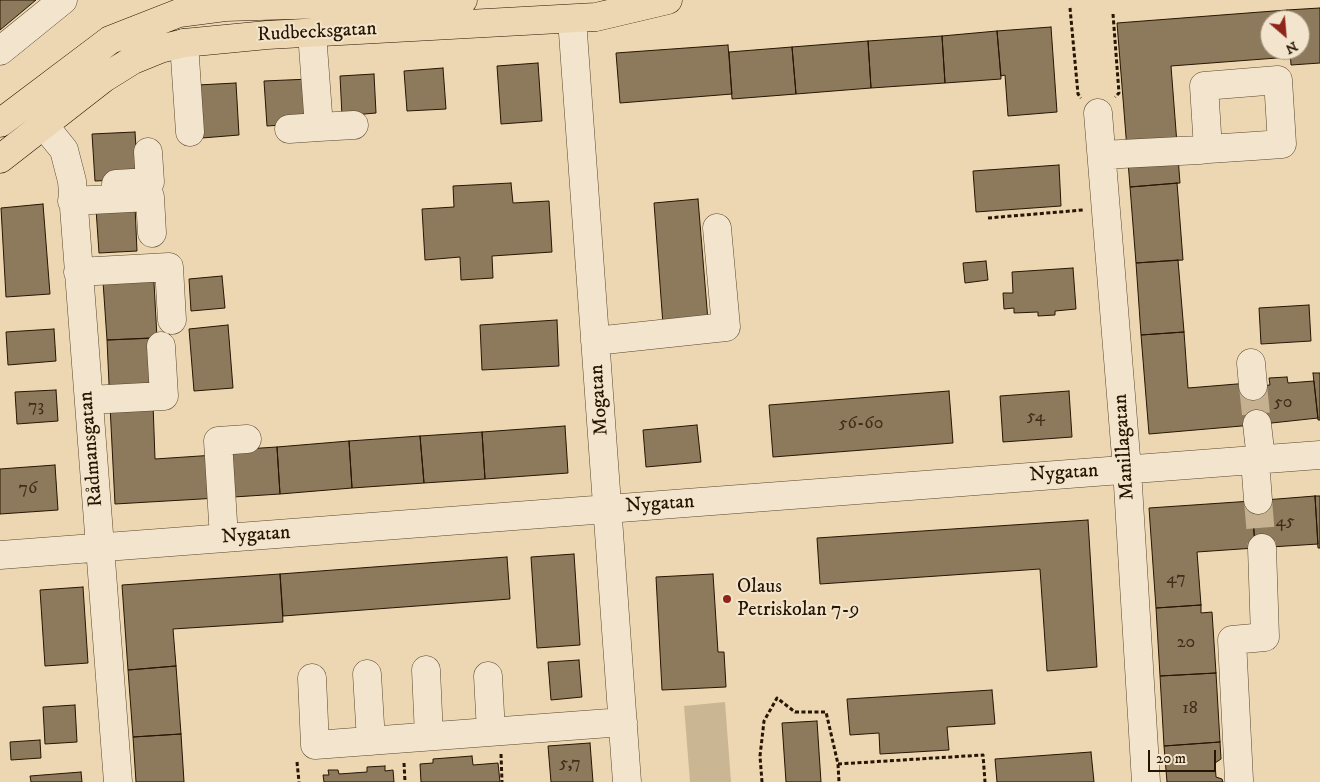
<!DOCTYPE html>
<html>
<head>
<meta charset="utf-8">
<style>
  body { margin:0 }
  #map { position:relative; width:1320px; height:782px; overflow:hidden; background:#edd7b2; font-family:"IM FELL DW Pica",serif }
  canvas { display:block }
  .north { position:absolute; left:1260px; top:10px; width:50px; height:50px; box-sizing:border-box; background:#f3e5cd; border:1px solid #a1927b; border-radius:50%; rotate:153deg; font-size:14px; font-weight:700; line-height:20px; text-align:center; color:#261501 }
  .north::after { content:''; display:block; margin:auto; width:18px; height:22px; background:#8f2418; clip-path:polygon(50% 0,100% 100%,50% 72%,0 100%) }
  .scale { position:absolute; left:1148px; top:750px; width:68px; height:22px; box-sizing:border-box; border:2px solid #261501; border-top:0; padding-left:6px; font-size:15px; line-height:18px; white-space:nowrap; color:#261501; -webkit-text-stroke:4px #f3e5cd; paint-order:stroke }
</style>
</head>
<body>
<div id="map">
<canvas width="1320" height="782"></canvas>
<div class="north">N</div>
<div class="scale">20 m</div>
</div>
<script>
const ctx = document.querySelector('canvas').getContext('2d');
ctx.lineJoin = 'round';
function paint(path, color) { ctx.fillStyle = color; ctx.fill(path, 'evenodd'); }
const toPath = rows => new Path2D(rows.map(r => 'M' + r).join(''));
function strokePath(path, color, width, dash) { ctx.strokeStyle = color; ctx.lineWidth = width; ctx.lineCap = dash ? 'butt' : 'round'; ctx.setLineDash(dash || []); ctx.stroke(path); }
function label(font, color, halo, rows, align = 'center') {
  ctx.font = font + ' "IM FELL DW Pica",serif'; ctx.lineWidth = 4; ctx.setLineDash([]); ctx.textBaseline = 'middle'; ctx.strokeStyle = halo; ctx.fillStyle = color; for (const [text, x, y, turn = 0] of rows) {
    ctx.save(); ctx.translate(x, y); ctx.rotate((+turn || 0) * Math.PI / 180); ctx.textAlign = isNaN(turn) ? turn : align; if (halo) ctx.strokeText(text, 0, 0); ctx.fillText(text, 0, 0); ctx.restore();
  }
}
const green = toPath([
  [725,702,731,782,690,782,684,706]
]);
const building = toPath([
  [0,0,36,0,0,30,0,0],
  [1320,8,1320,63,1291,65,1290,50,1300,50,1300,20,1287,20,1287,10,1320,8],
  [1287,10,1287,20,1270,20,1270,50,1290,50,1290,57,1171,66,1180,183,1130,187,1117,23,1287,10],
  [1051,27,1057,112,1008,116,1005,75,1001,76,997,31,1051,27],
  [997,31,1001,79,945,83,942,36,997,31],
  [942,36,945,83,871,88,868,41,942,36],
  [868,41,871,88,796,94,792,47,868,41],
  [728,45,732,94,620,103,616,53,728,45],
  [792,47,796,94,732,99,729,52,792,47],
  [538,63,542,121,501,124,497,66,538,63],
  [443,68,446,109,407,111,404,71,443,68],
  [374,74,376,113,342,116,340,76,374,74],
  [310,79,313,123,267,126,264,81,310,79],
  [236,83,239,135,202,138,198,85,236,83],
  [135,132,138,179,95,181,92,134,135,132],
  [1059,165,1061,206,976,212,973,171,1059,165],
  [511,183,513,203,549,201,552,252,492,256,493,278,461,280,460,257,425,260,422,209,454,207,453,186,511,183],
  [1177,183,1183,260,1136,263,1130,187,1177,183],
  [698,199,708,321,663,325,654,203,698,199],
  [43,204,50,294,6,297,1,208,43,204],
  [135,206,137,251,99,253,96,209,135,206],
  [1178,260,1184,332,1141,335,1136,263,1178,260],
  [986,261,988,280,965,283,963,263,986,261],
  [153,264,157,338,107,340,102,267,153,264],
  [1073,268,1076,309,1055,311,1055,315,1038,316,1038,312,1014,313,1014,308,1004,309,1003,293,1013,293,1012,272,1073,268],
  [222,276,225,308,191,311,189,279,222,276],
  [1309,305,1311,341,1261,344,1259,308,1309,305],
  [557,320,559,366,482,370,480,325,557,320],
  [228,325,233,388,194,391,189,329,228,325],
  [54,329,56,361,8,365,6,332,54,329],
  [1184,332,1188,388,1249,383,1253,425,1149,434,1141,335,1184,332],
  [150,338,153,404,110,406,107,340,150,338],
  [1313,373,1320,373,1320,420,1318,420,1313,373],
  [1287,377,1288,383,1314,381,1318,418,1253,425,1249,387,1270,385,1269,378,1287,377],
  [56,390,58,421,17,424,15,392,56,390],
  [949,391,953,443,773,457,769,405,949,391],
  [1069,391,1072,437,1003,442,1000,396,1069,391],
  [153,404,155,459,215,455,218,498,115,504,110,406,153,404],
  [697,425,701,462,646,467,643,430,697,425],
  [565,426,568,473,485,479,482,432,565,426],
  [482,432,485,479,424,483,420,436,482,432],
  [420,436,424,483,352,488,349,441,420,436],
  [349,441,352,488,280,494,277,447,349,441],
  [277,447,280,494,218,498,215,451,277,447],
  [55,465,58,510,0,514,0,469,55,465],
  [1315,496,1318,544,1255,548,1252,501,1315,496],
  [1315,496,1320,496,1320,548,1318,548,1315,496],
  [1252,501,1255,548,1197,552,1201,605,1156,608,1149,508,1252,501],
  [1088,520,1097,667,1047,671,1040,569,820,584,817,538,1088,520],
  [574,554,580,645,537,648,531,557,574,554],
  [507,557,510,599,283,616,280,574,507,557],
  [280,574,283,622,173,629,176,666,128,670,122,585,280,574],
  [713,574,718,652,724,652,726,687,662,690,656,577,713,574],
  [83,587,88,663,45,666,40,590,83,587],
  [1201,605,1201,613,1212,612,1216,673,1160,676,1156,608,1201,605],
  [579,660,582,697,551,700,548,662,579,660],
  [176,666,181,734,133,737,128,670,176,666],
  [1216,673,1220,742,1164,746,1160,676,1216,673],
  [992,690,995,724,947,727,949,750,880,754,879,733,850,735,847,699,992,690],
  [75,705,77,742,45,744,43,707,75,705],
  [817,721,821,782,786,782,782,723,817,721],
  [181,734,184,782,136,782,133,737,181,734],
  [40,740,41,758,11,760,10,742,40,740],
  [1220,742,1221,759,1215,763,1216,777,1222,779,1223,782,1167,782,1164,746,1220,742],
  [590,743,593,782,551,782,548,746,590,743],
  [1091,752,1094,782,997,782,995,759,1091,752],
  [472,756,473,765,498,763,500,782,421,782,420,764,433,763,433,759,472,756],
  [385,766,385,771,393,770,394,782,324,782,323,775,329,775,328,770,338,770,339,774,367,772,367,767,385,766],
  [81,772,82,782,31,782,30,776,81,772]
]);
const minorTunnel = toPath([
  [1253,386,1257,424],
  [1258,500,1262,548]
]);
const path = toPath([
  [1070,8,1078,94,1081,98],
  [1113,14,1119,93,1115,97],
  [988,218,1083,210],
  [501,754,502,782],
  [297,762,299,782],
  [404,763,405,782],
  [838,764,983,755,985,782],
  [762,782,760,756,764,721,777,698,795,712,826,712,838,764,839,782]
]);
const minor = toPath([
  [572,19,627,782],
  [312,33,319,127,354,125],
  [184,43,190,132],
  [0,51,63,0],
  [1098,113,1127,469,1146,782],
  [43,124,64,150,72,181,118,782],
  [289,129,319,127],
  [1102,155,1199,150,1208,149,1254,146,1282,144,1278,80,1204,86,1208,149],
  [116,184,150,182,148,152],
  [72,201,150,197,152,233],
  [78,272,169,267,172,320],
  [595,341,726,327,717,228],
  [1251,363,1253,386],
  [89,400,164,396,161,346],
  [1257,424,1261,459],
  [1255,460,1258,500],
  [224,538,218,441,247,439],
  [0,555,1320,455],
  [426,670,429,736],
  [367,674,371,741],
  [488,676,491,732],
  [312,678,315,745,623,722],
  [1239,780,1232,640,1265,637,1262,548]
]);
const major = toPath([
  [0,123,110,40,179,13,225,7,463,0],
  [0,159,104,78,133,60,160,49,184,43,267,35,596,17,668,0]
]);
const markers = [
  [727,599,5,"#8f2418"]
];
const numberNames = [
  ["50",1283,403],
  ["73",36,407],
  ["54",1036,417],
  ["56-60",861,424],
  ["76",28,489],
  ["45",1285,522],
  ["47",1176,579],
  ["20",1186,643],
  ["18",1190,709],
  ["5,7",570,764]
];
const streetNames = [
  ["Rudbecksgatan",317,33,-3],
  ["Mogatan",600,400,-94],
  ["Manillagatan",1125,447,-94],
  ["Rådmansgatan",92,449,-95],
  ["Nygatan",1064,474,-4],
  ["Nygatan",660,505,-4],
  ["Nygatan",256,536,-4]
];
const poiNames = [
  ["Olaus",737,588],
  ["Petriskolan 7-9",737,611]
];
paint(green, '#cbb694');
paint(building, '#8d7a5d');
strokePath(building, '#261501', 1);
strokePath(minorTunnel, '#c5b08f', 28, [28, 14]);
strokePath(minor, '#58462d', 29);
strokePath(major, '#261501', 29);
strokePath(path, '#261501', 3, [4, 2.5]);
strokePath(minor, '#f3e5cd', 28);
strokePath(major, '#edd7b2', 28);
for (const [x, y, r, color] of markers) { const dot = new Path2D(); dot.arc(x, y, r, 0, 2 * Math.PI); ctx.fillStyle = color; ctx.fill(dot); strokePath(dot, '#f3e5cd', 2); }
label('18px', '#402e18', null, numberNames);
label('20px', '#261501', '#f3e5cd', streetNames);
label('20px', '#261501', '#f3e5cd', poiNames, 'left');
</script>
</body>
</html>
